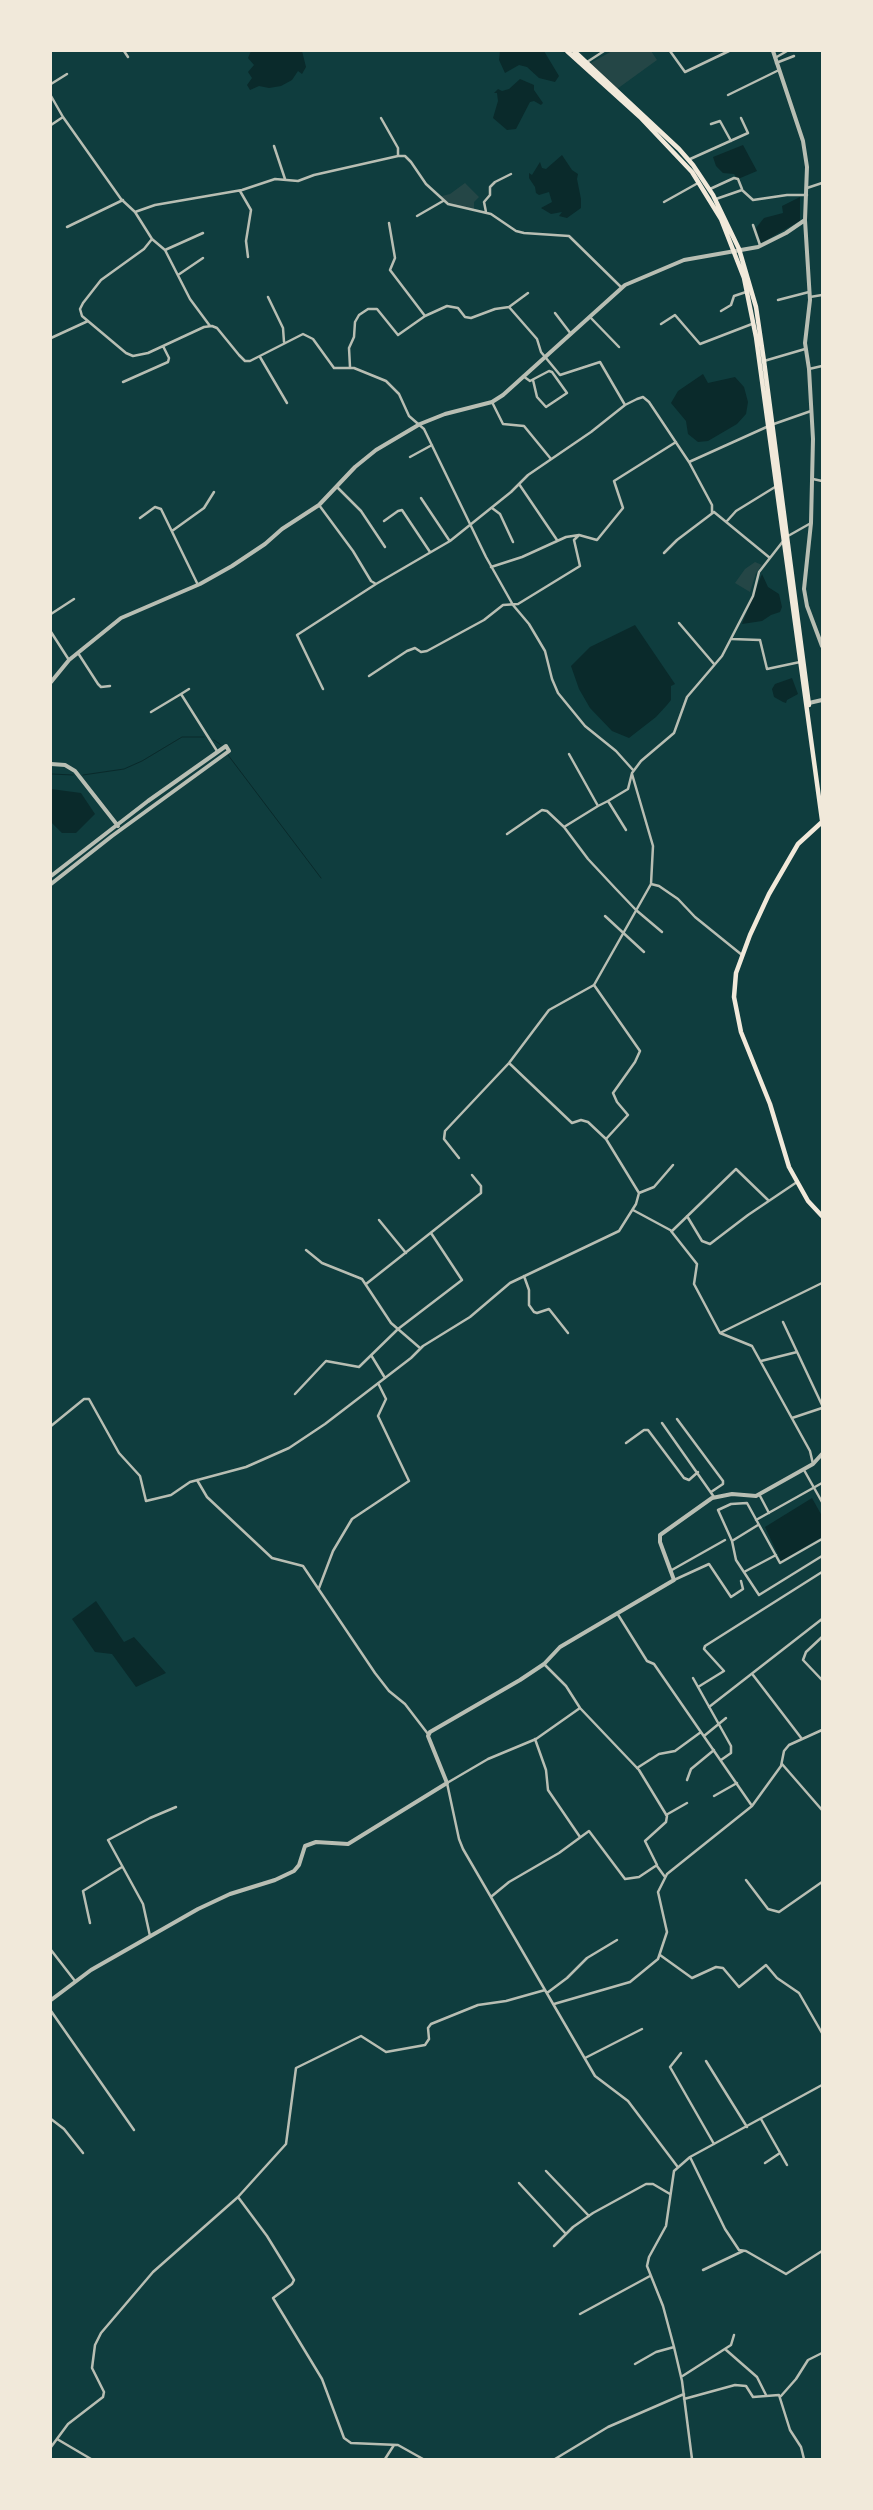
<!DOCTYPE html>
<html>
<head>
<meta charset="utf-8">
<style>
  body { margin:0 }
  #map { position:relative; width:873px; height:2510px; overflow:hidden; background:#0f3d3e; font-family:"Times New Roman",serif }
  canvas { display:block }
  .frame { position:absolute; inset:0; border:52px solid #f1e9da; pointer-events:none }
</style>
</head>
<body>
<div id="map">
<canvas width="873" height="2510"></canvas>
<div class="frame"></div>
</div>
<script>
const ctx = document.querySelector('canvas').getContext('2d');
ctx.lineJoin = 'round';
function paint(path, color) { ctx.fillStyle = color; ctx.fill(path, 'evenodd'); }
const toPath = rows => new Path2D(rows.map(r => 'M' + r).join(''));
function strokePath(path, color, width, dash) { ctx.strokeStyle = color; ctx.lineWidth = width; ctx.lineCap = dash ? 'butt' : 'round'; ctx.setLineDash(dash || []); ctx.stroke(path); }
const green = toPath([
  [612,51,651,51,657,60,617,89,589,64],
  [465,183,479,197,474,202,474,211,443,201,438,197,450,194],
  [755,562,762,565,756,573,750,592,735,583,745,569]
]);
const water = toPath([
  [251,51,302,51,306,67,302,74,298,71,292,80,281,86,269,88,259,86,250,90,247,85,252,78,248,72,254,65,248,58],
  [500,51,544,51,559,76,555,82,539,78,527,67,519,65,505,73,499,60],
  [520,79,534,85,534,90,543,103,541,105,534,101,530,102,516,129,507,130,493,118,498,101,497,93,494,93,498,89,502,91,509,89],
  [743,145,757,171,738,179,734,174,723,173,716,166,713,157],
  [562,155,572,170,578,174,577,179,581,199,581,208,567,218,559,216,562,212,551,214,541,208,552,202,549,192,539,195,536,193,535,187,529,178,529,173,532,175,540,162,542,168,546,169],
  [800,197,800,221,761,243,756,228,764,218,783,213,782,206],
  [703,374,708,383,735,377,744,387,748,402,746,414,737,424,708,441,698,442,688,434,686,421,671,403,678,391],
  [762,574,768,587,779,594,782,607,780,612,771,615,762,621,742,624],
  [635,625,675,684,671,686,671,700,667,705,656,717,629,738,612,731,590,708,579,689,571,666,590,647],
  [792,678,798,694,787,700,786,703,783,702,774,697,772,689,775,684],
  [51,789,81,793,95,814,76,833,62,833,51,822],
  [812,1498,822,1516,822,1537,781,1561,765,1527],
  [96,1601,124,1642,134,1637,166,1673,136,1687,112,1654,95,1652,72,1619]
]);
const stream = toPath([
  [214,740,221,745],
  [228,755,321,878],
  [51,774,73,775],
  [83,775,124,769,142,761,182,737,204,737]
]);
const minor = toPath([
  [124,51,128,57],
  [670,51,685,72,729,51],
  [775,58,787,51],
  [587,62,604,51],
  [776,63,794,56],
  [51,84,67,74],
  [728,95,779,70],
  [51,96,63,117,121,199,135,212,152,239,165,250,190,299,210,326],
  [381,118,398,148,398,156],
  [711,124,720,121,731,141],
  [51,125,63,117],
  [274,146,285,179],
  [688,160,748,133,741,118],
  [807,188,822,183],
  [710,189,734,178,738,179,742,189],
  [240,191,251,210,246,241,248,257],
  [716,199,742,190,753,200,787,195,807,195],
  [664,202,698,183],
  [135,212,155,205,242,190,275,179,298,181,314,175,398,156,405,156,411,162,426,184,448,204,491,214,516,231,524,233,569,236,621,287],
  [486,212,484,202,490,195,490,187,495,182,511,174],
  [417,216,443,201],
  [389,223,395,258,390,270,425,316,447,306,458,308,465,317,471,318,495,309,509,307,537,339,541,352,560,375,600,362,625,405],
  [753,225,760,245],
  [67,227,123,200],
  [152,239,144,249,101,280,83,303,80,309,82,316,126,353,133,356,148,353,204,327,212,326,217,328,239,355,245,361,250,361,303,334,313,339,334,368,354,368,386,381,399,394,409,416,424,429,486,557,513,605,529,624,545,651,552,679,558,693,585,726,616,751,633,770],
  [165,250,203,233],
  [178,275,203,258],
  [268,297,283,328,284,342],
  [810,297,822,295],
  [778,300,809,292],
  [509,307,528,293],
  [721,311,731,305,734,296,746,292],
  [555,313,571,334],
  [590,317,619,347],
  [661,324,675,315,700,344,752,324],
  [51,338,88,321],
  [260,357,287,403],
  [764,361,805,349],
  [350,367,349,348,354,337,355,322,359,315,368,309,377,309,398,335,425,316],
  [809,369,822,366],
  [523,376,530,381,549,371,552,372,567,393,546,407,537,397,533,380],
  [123,382,168,362,169,358,163,346],
  [492,402,503,424,524,426,551,459],
  [410,457,432,445],
  [813,479,822,481],
  [519,484,557,540],
  [337,487,361,511,385,547],
  [421,498,449,540],
  [319,505,353,551,371,581,376,584,450,541,511,492,528,475,591,432,625,405,637,399,643,397,649,402,689,462],
  [492,508,500,514,513,542],
  [714,512,770,558],
  [140,518,155,507,161,509,198,585],
  [384,521,398,511,402,510,430,552],
  [727,521,736,511,775,487],
  [172,531,204,508,214,492],
  [788,536,811,523],
  [664,553,677,540,714,512,712,513,712,505,689,462,771,425,811,411],
  [491,567,522,557,566,537,579,535],
  [51,614,74,599],
  [679,623,714,664],
  [51,632,69,660],
  [732,639,760,640,767,669,800,662],
  [78,653,98,684,101,687,110,686],
  [369,676,407,651,415,648,421,652,427,651,484,620,503,605,518,604,580,566,574,540,579,535,597,540,623,508,614,481,676,442],
  [323,689,297,635,376,584],
  [181,694,189,689],
  [151,712,181,694,217,751],
  [632,774,653,846,651,884],
  [608,801,628,789,632,773,641,761,674,733,687,697,722,656,753,596,759,572,784,540],
  [598,806,608,801,626,830],
  [564,827,588,859,616,889,636,910,662,932],
  [507,834,542,810,547,811,564,827,598,806,569,754],
  [605,916,644,952],
  [509,1063,572,1123,581,1120,588,1122,606,1139],
  [459,1158,444,1139,445,1131,509,1063,549,1010,594,985],
  [639,1193,654,1187,673,1165],
  [633,1210,672,1231,736,1169,768,1200],
  [687,1216,702,1241,710,1244,748,1215,797,1182],
  [379,1220,406,1253],
  [671,1231,697,1264,694,1284,720,1333,752,1346,810,1451,813,1464],
  [306,1250,322,1263,362,1279,391,1323,420,1348],
  [524,1276,529,1290,529,1305,534,1312,537,1313,549,1309,568,1333],
  [366,1284,481,1193,481,1186,472,1175],
  [783,1322,822,1405],
  [720,1333,822,1283],
  [371,1355,385,1378],
  [761,1361,797,1352],
  [295,1394,326,1361,359,1367,398,1329,462,1280,431,1233],
  [792,1418,822,1408],
  [677,1419,723,1481,723,1484,711,1492],
  [662,1423,714,1497],
  [51,1426,84,1399,89,1399,119,1453,140,1476,146,1501,171,1495,190,1482,246,1467,289,1448,325,1424,411,1358,423,1346,470,1317,510,1283,619,1231,636,1204,639,1193,606,1139,628,1115,617,1102,613,1093,635,1062,640,1051,594,985,651,884,659,886,678,899,695,917,742,955],
  [626,1443,644,1430,648,1430,684,1478,689,1480,698,1472],
  [804,1470,822,1502],
  [197,1480,207,1497,272,1558,303,1566,375,1673,389,1691,405,1704,428,1734],
  [759,1494,769,1513],
  [756,1520,822,1483],
  [758,1525,732,1541,736,1560,759,1595,822,1556],
  [732,1541,718,1510,731,1504,747,1503,780,1563,822,1539],
  [670,1571,725,1540],
  [744,1572,776,1555],
  [674,1580,709,1564,731,1597,743,1589,741,1581],
  [319,1588,333,1551,352,1519,409,1481,378,1416,386,1399,378,1383],
  [617,1613,647,1661,654,1664,752,1806],
  [822,1637,806,1652,803,1660,822,1680],
  [753,1675,802,1739],
  [693,1678,731,1746,731,1753,721,1760],
  [698,1687,724,1671,704,1649,705,1646,822,1572],
  [709,1707,822,1619],
  [580,1708,536,1739,488,1759,447,1783,459,1839,463,1849,595,2076,628,2101,677,2166],
  [704,1736,726,1718],
  [535,1739,546,1770,548,1790,580,1837],
  [782,1764,822,1810],
  [637,1768,659,1754,675,1751,701,1732],
  [687,1780,691,1769,714,1750],
  [714,1796,737,1783],
  [666,1815,687,1803],
  [657,1866,665,1877],
  [746,1880,768,1909,779,1912,822,1882],
  [492,1896,509,1882,559,1853,589,1831,625,1879,639,1877,657,1865,645,1841,666,1822,667,1816,639,1770,580,1708,566,1686,544,1664],
  [90,1923,83,1891,122,1867],
  [150,1936,143,1904,108,1840,150,1818,176,1807],
  [51,1950,75,1981],
  [660,1955,692,1978,716,1967,723,1968,739,1987,766,1965,777,1978,799,1993,822,2033],
  [547,1993,567,1978,587,1958,617,1940],
  [554,2004,630,1982,658,1959,667,1932,658,1892,667,1874,752,1806,781,1766,784,1751,789,1745,822,1730],
  [51,2011,134,2130],
  [681,2053,670,2067,714,2144],
  [585,2058,642,2029],
  [706,2061,747,2127],
  [51,2119,64,2129,83,2153],
  [761,2119,787,2165],
  [690,2157,725,2229,739,2250,746,2251,786,2274,822,2251],
  [765,2163,780,2153],
  [546,2171,589,2216],
  [519,2183,566,2234],
  [238,2197,267,2236,294,2280,292,2284,273,2298,322,2379,344,2438,351,2443,398,2445,423,2459],
  [554,2246,573,2227,593,2213,646,2184,653,2184,670,2194],
  [703,2270,743,2251],
  [580,2314,650,2276],
  [725,2349,757,2377,766,2395],
  [635,2364,656,2352,674,2347],
  [681,2377,731,2345,734,2335],
  [781,2396,796,2379,808,2360,822,2353],
  [684,2399,735,2385,746,2386,753,2397,779,2395,790,2430,801,2447,804,2459],
  [57,2439,91,2459],
  [51,2447,68,2424,103,2397,104,2392,92,2368,95,2345,101,2333,153,2272,238,2197,286,2144,296,2068,361,2036,386,2052,425,2045,429,2039,428,2028,431,2024,478,2005,506,2001,545,1990],
  [385,2459,394,2445],
  [555,2459,608,2427,684,2394],
  [692,2459,682,2381,674,2347,663,2306,647,2266,649,2257,666,2226,674,2171,690,2157,822,2085]
]);
const tertiary = toPath([
  [773,51,803,141,807,167,805,220,810,300,805,343,809,369,813,439,811,523,804,589,807,606,822,646],
  [51,682,69,660,121,618,200,584,232,566,265,544,282,529,319,505,355,467,376,450,420,424,445,414,492,402,503,395,625,285,684,260,758,247,786,233,805,220],
  [809,703,822,700],
  [51,764,65,765,75,771,118,826],
  [51,876,148,801,226,746,229,751,112,836,51,884],
  [51,2000,91,1970,198,1909,230,1894,275,1880,294,1871,299,1865,305,1846,316,1842,348,1844,447,1783,428,1736,430,1732,520,1680,544,1664,560,1647,674,1580,660,1542,660,1535,712,1498,732,1494,756,1496,813,1464,822,1454]
]);
const primary = toPath([
  [567,51,640,117,692,172,721,219,744,278,756,337,822,820],
  [574,51,679,149,693,165,713,195,739,249,756,307,764,361,809,705],
  [822,822,798,844,769,894,750,935,736,973,734,997,741,1032,770,1104,789,1167,808,1201,822,1216]
]);
paint(green, '#244646');
paint(water, '#0a2a2b');
strokePath(stream, '#0a2a2b', 1);
strokePath(minor, '#b8beb3', 2.5);
strokePath(tertiary, '#b8beb3', 4);
strokePath(primary, '#f1e9da', 4.5);
</script>
</body>
</html>
